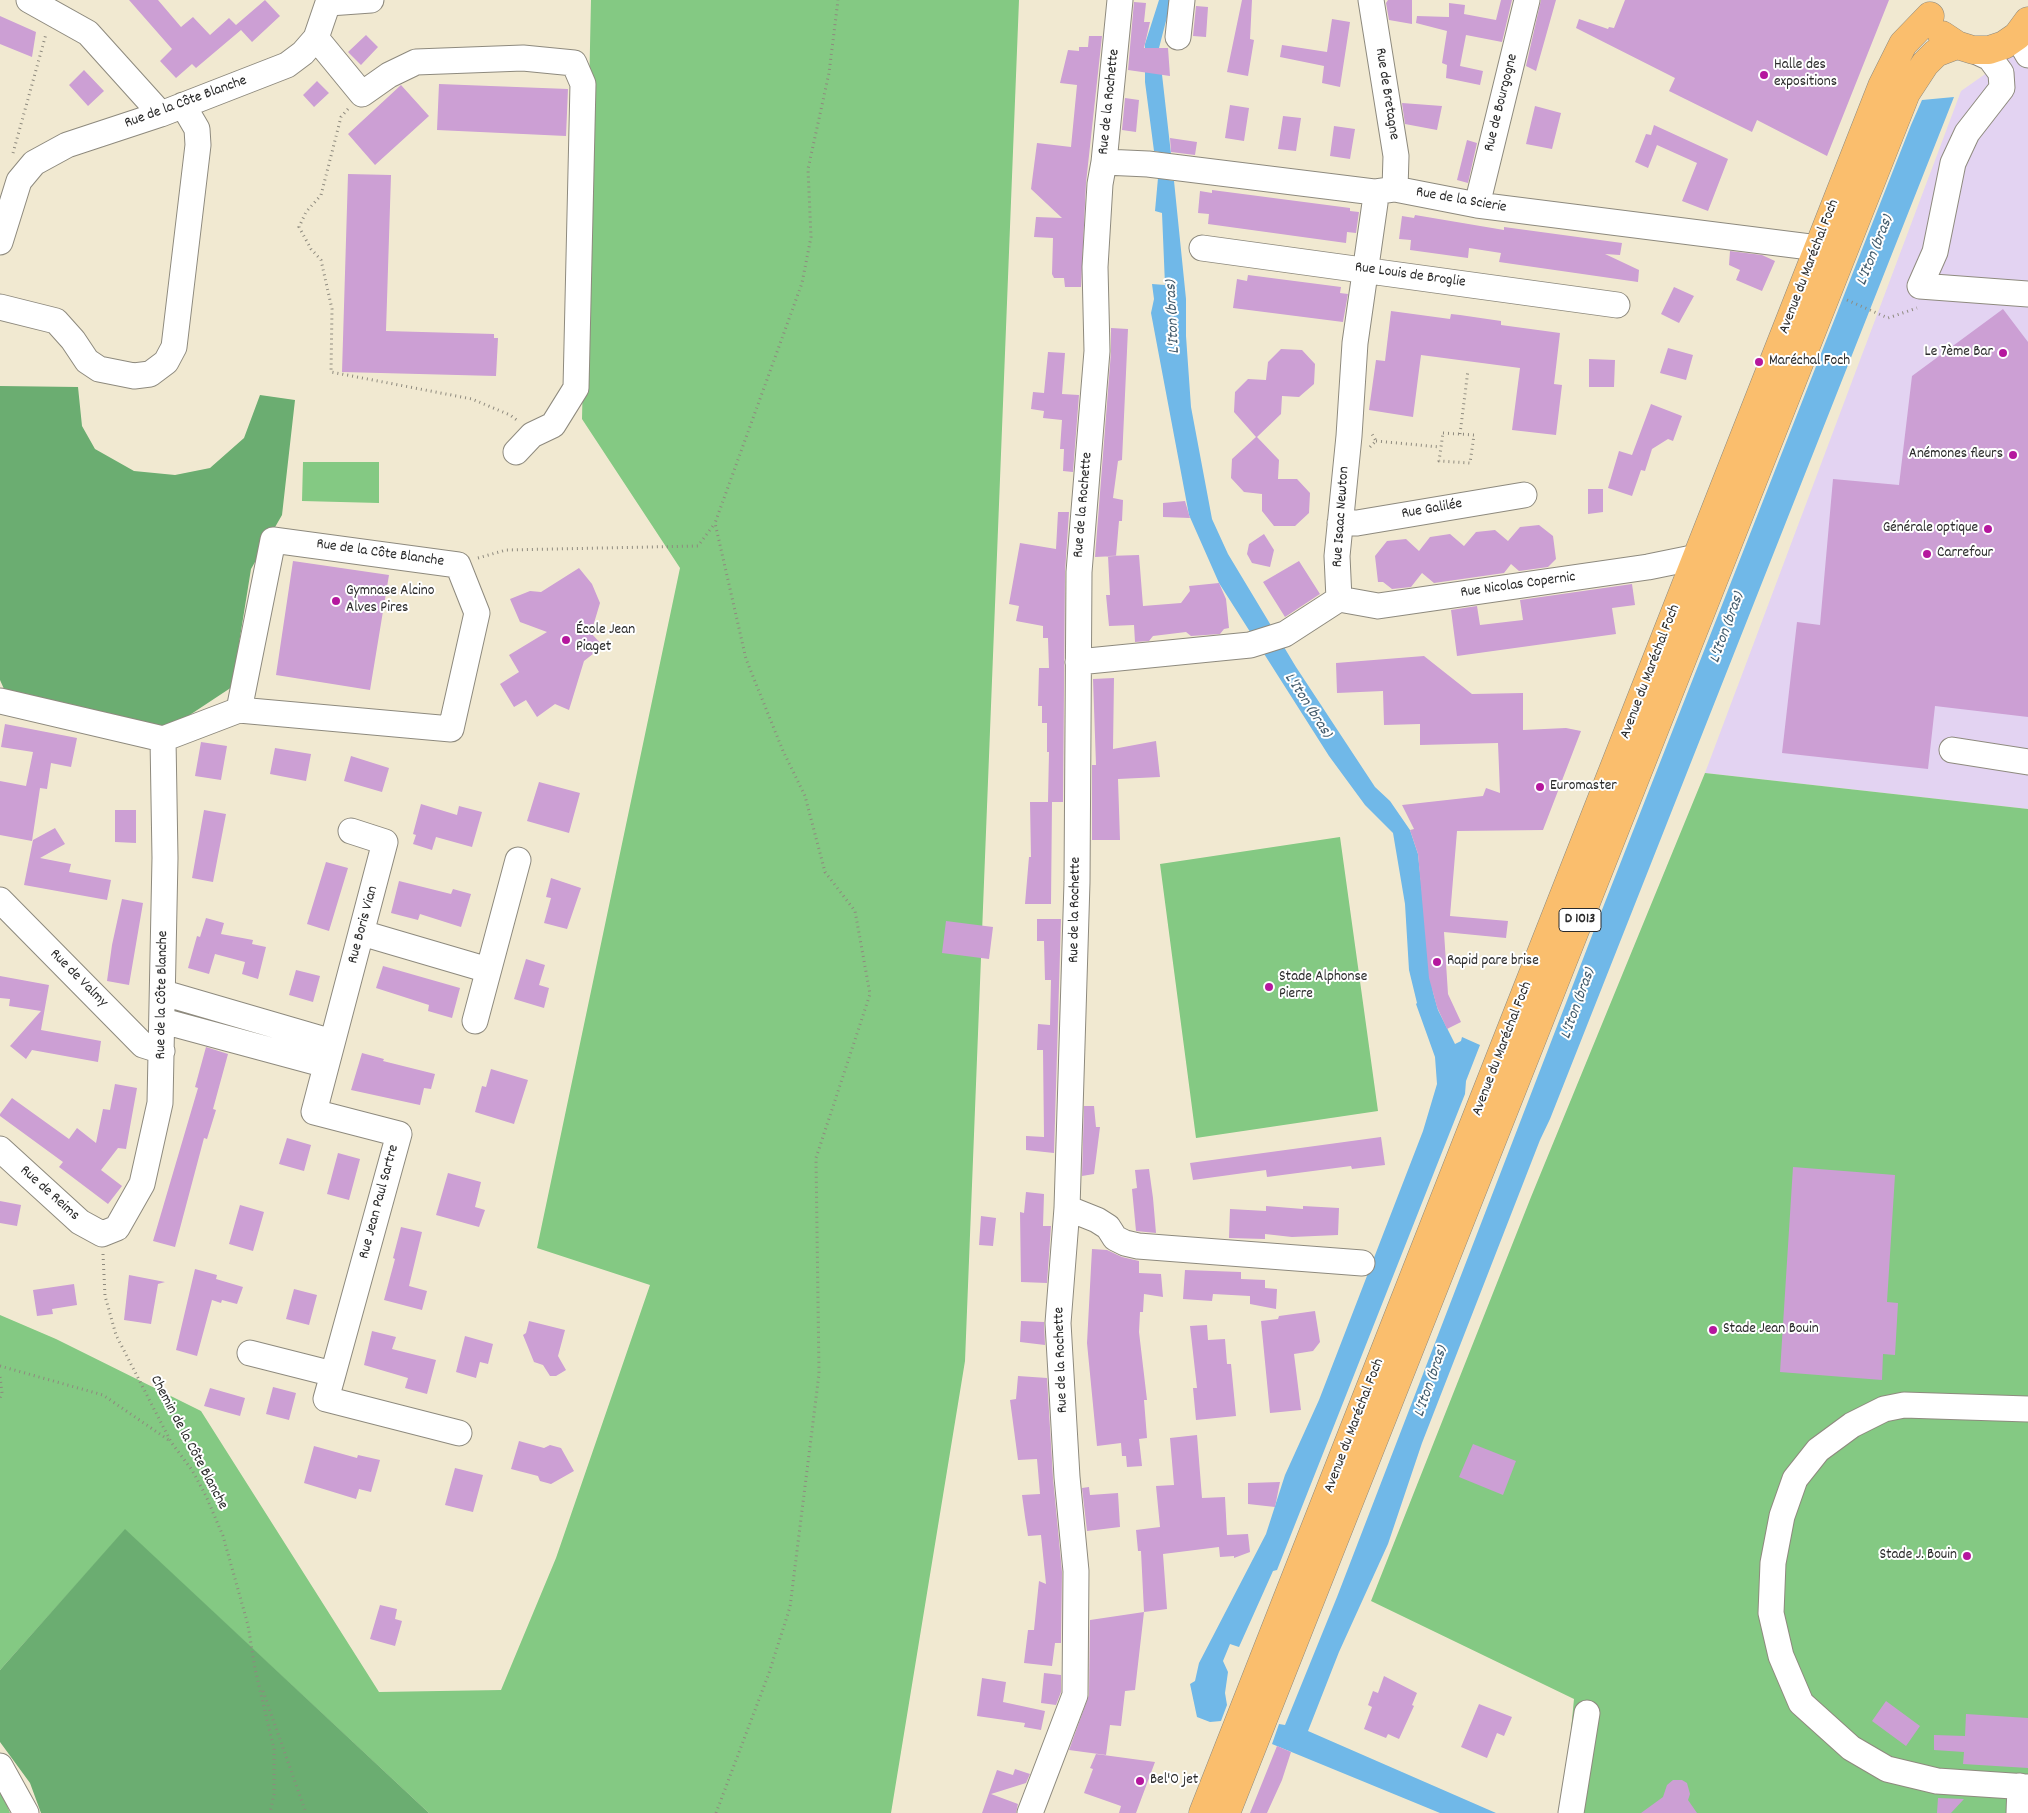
<!DOCTYPE html>
<html>
<head>
<meta charset="utf-8">
<style>
  body { margin:0 }
  canvas { display:block; background:#f1e9d1 }
</style>
</head>
<body>
<canvas width="2028" height="1813"></canvas>
<script>
const ctx = document.querySelector('canvas').getContext('2d');
ctx.lineJoin = 'round';
function paint(path, color) { ctx.fillStyle = color; ctx.fill(path, 'evenodd'); }
const toPath = rows => new Path2D(rows.map(r => 'M' + r).join(''));
function strokePath(path, color, width, dash) { ctx.strokeStyle = color; ctx.lineWidth = width; ctx.lineCap = dash ? 'butt' : 'round'; ctx.setLineDash(dash || []); ctx.stroke(path); }
function label(font, color, halo, rows, align = 'center') {
  ctx.font = font + ' Dekko,sans-serif'; ctx.lineWidth = 4; ctx.setLineDash([]); ctx.textBaseline = 'middle'; ctx.strokeStyle = halo; ctx.fillStyle = color; for (const [text, x, y, turn = 0] of rows) {
    ctx.save(); ctx.translate(x, y); ctx.rotate((+turn || 0) * Math.PI / 180); ctx.textAlign = isNaN(turn) ? turn : align; if (halo) ctx.strokeText(text, 0, 0); ctx.fillText(text, 0, 0); ctx.restore();
  }
}
const built = toPath([
  [2028,44,2028,809,1705,773,1961,91]
]);
const green = toPath([
  [591,0,1019,0,965,1361,891,1813,429,1813,125,1530,0,1670,0,1315,56,1339,201,1411,379,1692,501,1690,556,1558,650,1285,537,1248,680,568,582,419],
  [303,462,379,462,379,503,302,501],
  [1705,773,2028,809,2028,1813,1563,1813,1574,1699,1371,1601,1531,1197],
  [1340,837,1378,1111,1196,1138,1160,864],
  [0,1789,1,1790,10,1813,0,1813]
]);
const forest = toPath([
  [0,386,78,387,82,426,95,449,134,471,175,475,210,468,244,438,260,395,295,400,282,515,251,569,232,687,167,730,15,699,4,689,0,680],
  [125,1529,429,1813,41,1813,30,1783,0,1742,0,1670]
]);
const water = toPath([
  [1159,0,1174,0,1167,17,1159,48,1171,154,1154,151,1145,82,1145,44],
  [1954,97,1550,1119,1540,1140,1422,1443,1388,1544,1339,1652,1308,1731,1496,1813,1440,1813,1272,1744,1279,1724,1285,1725,1337,1597,1598,920,1911,125,1922,100],
  [1158,178,1174,181,1186,299,1186,336,1191,407,1212,519,1228,554,1296,667,1375,787,1390,801,1410,830,1418,854,1433,992,1438,1010,1455,1044,1461,1041,1462,1037,1480,1045,1466,1081,1465,1094,1277,1570,1273,1571,1239,1647,1230,1644,1223,1661,1228,1672,1225,1693,1227,1705,1221,1721,1210,1722,1197,1717,1190,1684,1195,1681,1199,1663,1266,1534,1285,1475,1319,1400,1423,1131,1437,1084,1435,1057,1416,1004,1417,1003,1409,970,1405,904,1393,833,1365,805,1329,756,1219,583,1189,515,1151,313,1154,299,1152,284,1165,285,1162,213,1155,211]
]);
const building = toPath([
  [129,0,158,0,181,27,193,17,210,35,229,18,236,25,265,0,280,16,252,42,241,30,196,68,192,64,176,78,160,61,172,49],
  [1242,0,1252,0,1250,39,1254,40,1248,76,1227,72],
  [1388,0,1412,0,1412,24,1389,20,1386,3],
  [1501,0,1512,0,1502,42,1466,35,1460,66,1483,71,1480,85,1446,78,1447,65,1442,63,1447,31,1416,23,1417,16,1449,17,1449,3,1465,5,1464,14,1496,20],
  [1541,0,1556,0,1536,71,1526,66],
  [1625,0,1889,0,1827,156,1757,120,1752,132,1669,91,1675,78,1576,28,1579,19,1608,29,1609,27,1614,28],
  [1134,2,1146,3,1144,22,1150,22,1144,48,1168,48,1170,76,1128,70],
  [1196,6,1208,7,1206,37,1193,36],
  [0,16,36,32,32,57,0,44],
  [1332,19,1350,22,1340,87,1322,83,1324,66,1280,57,1282,45,1327,52],
  [366,35,378,47,361,65,348,52],
  [1089,36,1102,36,1086,183,1081,287,1065,287,1064,278,1054,278,1052,274,1053,238,1034,237,1036,217,1062,218,1031,189,1037,143,1071,147,1077,85,1060,83,1068,50,1079,51,1079,47,1088,47],
  [84,70,104,91,88,106,69,85],
  [317,81,329,93,314,107,303,95],
  [439,84,568,89,566,136,437,130],
  [401,85,429,116,375,165,348,134],
  [1125,98,1139,100,1136,132,1122,130],
  [1402,103,1442,106,1437,130,1405,124],
  [1230,105,1249,108,1244,141,1225,138],
  [1535,106,1561,113,1552,149,1526,144],
  [1283,116,1301,118,1296,151,1278,149],
  [1654,125,1728,159,1708,211,1682,201,1697,163,1657,145,1648,168,1635,162,1646,134,1651,135],
  [1334,126,1355,129,1350,159,1330,156],
  [1170,138,1197,142,1195,155,1171,152],
  [1467,140,1477,143,1468,183,1457,180],
  [348,174,391,175,386,331,494,334,494,338,498,338,496,376,342,372],
  [1212,190,1350,208,1350,211,1359,212,1356,233,1347,232,1346,243,1208,224,1209,214,1198,213,1200,191,1212,193],
  [1415,215,1504,230,1504,227,1622,243,1620,255,1605,254,1639,270,1638,282,1499,262,1501,253,1469,248,1468,258,1410,250,1411,240,1399,239,1402,216,1414,218],
  [1730,251,1762,255,1775,261,1762,291,1736,280,1740,270,1729,265],
  [1248,275,1341,287,1340,293,1348,294,1343,322,1233,308,1237,279,1247,281],
  [1674,287,1694,296,1679,323,1661,314],
  [2003,309,2028,342,2028,717,1935,706,1928,769,1782,753,1797,622,1820,625,1833,479,1899,485,1912,376],
  [1391,311,1450,319,1451,314,1460,315,1501,321,1501,325,1560,333,1554,384,1562,385,1556,435,1512,430,1520,368,1421,355,1413,417,1369,410,1376,360,1385,361],
  [1111,328,1128,329,1122,460,1118,461,1113,498,1123,500,1122,521,1119,521,1116,556,1095,557,1111,352],
  [1668,348,1693,355,1686,380,1660,373],
  [1281,349,1302,350,1315,364,1314,384,1299,397,1282,396,1281,414,1257,437,1279,460,1278,479,1297,479,1310,493,1309,513,1295,526,1274,526,1262,511,1262,494,1244,492,1231,478,1232,459,1256,437,1234,412,1235,392,1248,379,1266,380,1268,362],
  [1048,352,1065,353,1062,394,1079,395,1073,472,1063,471,1064,449,1060,449,1062,420,1043,418,1044,411,1031,409,1033,392,1044,393],
  [1589,359,1615,360,1614,387,1589,387],
  [1651,404,1682,416,1673,441,1668,439,1652,449,1645,471,1641,470,1632,496,1608,488,1619,451,1632,455],
  [1588,489,1603,489,1603,512,1588,514],
  [1185,501,1190,518,1163,517,1163,503],
  [1058,512,1069,512,1065,572,1063,802,1052,802,1051,904,1025,904,1029,857,1031,857,1030,802,1048,802,1049,752,1047,752,1047,723,1042,723,1042,706,1038,706,1039,668,1049,668,1048,638,1043,638,1043,626,1016,621,1019,606,1009,604,1020,543,1056,549],
  [1539,525,1553,536,1556,559,1548,567,1519,571,1511,564,1504,573,1434,583,1422,573,1411,587,1392,589,1383,582,1378,582,1375,556,1387,541,1406,539,1419,551,1430,537,1450,534,1464,546,1476,532,1495,530,1508,541,1520,527],
  [1264,534,1274,550,1270,567,1252,563,1247,554,1249,544],
  [1139,555,1143,606,1181,603,1190,591,1189,586,1219,583,1226,599,1229,628,1224,629,1220,634,1191,636,1186,632,1153,636,1149,641,1135,642,1134,625,1109,626,1106,595,1110,595,1108,556],
  [293,561,389,575,370,690,276,675],
  [1299,561,1320,594,1285,617,1263,582],
  [579,568,592,584,600,603,591,633,603,646,584,661,569,710,555,704,537,717,526,700,514,707,500,684,519,672,509,655,547,632,520,622,510,599,530,591,541,592],
  [1632,584,1635,605,1612,608,1616,634,1457,656,1451,610,1477,606,1480,625,1523,620,1520,600],
  [1424,656,1472,694,1523,693,1523,730,1566,728,1581,731,1543,830,1457,831,1450,916,1508,921,1506,938,1444,932,1448,994,1461,1022,1447,1029,1437,1007,1429,978,1418,854,1410,830,1414,829,1402,805,1483,796,1486,788,1500,793,1498,743,1420,745,1420,724,1384,725,1383,691,1337,693,1336,663],
  [1114,678,1113,749,1156,741,1160,777,1118,779,1120,840,1092,840,1092,765,1096,765,1093,679],
  [5,724,77,738,71,767,51,763,47,789,40,788,32,841,0,835,0,781,26,786,33,752,1,747],
  [201,742,227,746,221,780,195,776],
  [275,748,311,754,306,781,270,774],
  [351,756,389,768,382,792,344,781],
  [539,782,580,793,569,833,527,821],
  [421,804,457,815,459,806,482,812,472,847,436,837,432,850,413,844,416,835,413,834],
  [115,810,136,810,136,843,115,842],
  [204,810,226,814,213,882,192,878],
  [55,828,65,844,40,858,71,864,69,872,111,880,107,900,24,885,33,840],
  [326,862,348,868,329,931,307,924],
  [551,878,581,888,567,929,544,923,551,898,546,897],
  [399,881,451,894,453,889,471,894,461,927,420,914,418,920,391,913],
  [122,899,143,903,129,985,107,981,112,945],
  [206,918,224,923,221,934,253,940,252,944,266,947,258,979,242,974,245,962,215,954,209,974,188,968,197,936,200,937],
  [1037,919,1061,919,1054,1153,1026,1150,1026,1136,1044,1137,1043,1050,1037,1050,1038,1024,1050,1025,1051,980,1045,980,1044,941,1037,941],
  [946,921,993,927,989,959,942,953],
  [526,959,545,965,539,985,549,988,544,1008,514,999],
  [383,966,460,988,452,1018,428,1011,429,1005,376,988],
  [296,970,320,976,313,1002,289,995],
  [0,976,49,985,41,1030,101,1041,98,1062,32,1050,26,1059,10,1046,41,1011,9,1006,10,999,0,998],
  [206,1047,228,1054,213,1109,216,1110,207,1139,204,1138,175,1247,153,1241,198,1088,195,1087],
  [362,1053,384,1059,383,1061,435,1074,431,1089,424,1088,420,1105,351,1090],
  [491,1069,528,1080,514,1124,475,1112,482,1086,486,1087],
  [115,1084,137,1088,126,1149,118,1148,101,1170,122,1186,108,1204,59,1167,63,1162,0,1116,0,1114,12,1098,69,1139,77,1128,96,1143,103,1109,110,1110],
  [1084,1106,1094,1106,1096,1127,1100,1127,1094,1174,1082,1176],
  [1381,1137,1385,1165,1352,1169,1351,1166,1267,1177,1266,1170,1193,1180,1190,1163],
  [287,1138,311,1145,304,1171,279,1164],
  [338,1153,360,1159,349,1200,327,1194],
  [1793,1167,1895,1175,1887,1302,1898,1303,1895,1355,1883,1354,1882,1380,1780,1372],
  [1149,1169,1153,1198,1156,1233,1136,1231,1132,1189,1137,1188,1135,1170],
  [448,1173,481,1182,475,1207,485,1210,479,1227,436,1215],
  [1026,1192,1044,1194,1043,1226,1051,1226,1047,1283,1021,1282,1020,1212,1024,1213],
  [0,1201,21,1205,17,1226,0,1223],
  [240,1205,264,1212,253,1251,229,1244],
  [1266,1206,1303,1209,1303,1206,1339,1208,1338,1235,1292,1237,1265,1234,1265,1239,1229,1238,1230,1209,1266,1211],
  [981,1216,996,1218,993,1246,979,1245],
  [401,1227,422,1232,409,1286,427,1291,422,1310,384,1300,395,1259,393,1258],
  [1092,1249,1107,1250,1122,1257,1139,1261,1139,1273,1161,1274,1163,1297,1144,1294,1143,1312,1140,1312,1139,1332,1147,1400,1144,1400,1147,1438,1139,1439,1142,1466,1127,1467,1126,1456,1122,1456,1121,1443,1097,1446,1087,1343],
  [195,1269,217,1275,216,1279,243,1287,237,1304,222,1300,221,1303,212,1300,197,1356,176,1350],
  [1185,1270,1241,1272,1241,1279,1265,1280,1265,1288,1277,1289,1276,1309,1250,1304,1250,1296,1213,1294,1212,1301,1183,1299],
  [129,1275,165,1282,158,1284,151,1324,124,1320],
  [74,1284,77,1305,52,1309,53,1314,37,1316,33,1290],
  [294,1289,317,1295,309,1325,286,1319],
  [1315,1311,1320,1342,1313,1351,1294,1354,1301,1410,1270,1413,1261,1321,1278,1319,1279,1316],
  [529,1321,565,1330,558,1356,566,1370,556,1376,550,1376,543,1365,534,1362,523,1335,526,1333],
  [1021,1321,1044,1322,1045,1345,1020,1342],
  [1207,1325,1208,1340,1225,1339,1227,1364,1231,1364,1236,1416,1196,1420,1193,1388,1197,1388,1190,1326],
  [372,1331,396,1337,392,1349,436,1360,427,1394,405,1388,408,1378,364,1365],
  [465,1336,493,1344,488,1364,480,1362,476,1378,456,1372],
  [1018,1376,1047,1378,1053,1478,1062,1572,1061,1643,1055,1643,1052,1666,1024,1663,1028,1630,1034,1630,1039,1581,1046,1584,1041,1535,1028,1536,1025,1517,1022,1495,1040,1494,1037,1459,1018,1460,1010,1400,1016,1399],
  [273,1387,296,1393,289,1420,266,1414],
  [210,1388,245,1398,240,1416,204,1406],
  [1197,1435,1202,1498,1225,1497,1227,1535,1248,1534,1250,1552,1234,1558,1234,1556,1220,1557,1219,1547,1163,1554,1167,1609,1144,1612,1141,1551,1138,1551,1136,1530,1160,1527,1156,1486,1174,1485,1170,1438],
  [519,1441,544,1448,550,1445,561,1448,574,1471,551,1484,540,1481,538,1476,511,1469],
  [1473,1444,1516,1461,1503,1495,1459,1477],
  [314,1446,357,1458,358,1455,380,1460,371,1492,359,1489,356,1499,304,1483],
  [455,1468,483,1475,473,1512,445,1505],
  [1280,1482,1275,1507,1248,1504,1248,1483],
  [1089,1487,1090,1495,1118,1493,1120,1527,1087,1531,1082,1488],
  [380,1605,397,1609,395,1619,402,1621,395,1646,370,1639],
  [1144,1612,1135,1690,1125,1691,1121,1726,1110,1725,1106,1755,1069,1750,1089,1695,1090,1620],
  [1044,1673,1061,1675,1061,1692,1056,1705,1041,1703],
  [1384,1676,1417,1693,1412,1705,1414,1706,1399,1739,1388,1734,1386,1738,1364,1729,1372,1707,1368,1705,1373,1691,1378,1693],
  [982,1678,1006,1682,1003,1702,1045,1711,1041,1730,1024,1727,1025,1723,977,1716],
  [1886,1701,1920,1726,1906,1746,1872,1721],
  [1479,1704,1512,1717,1504,1736,1497,1733,1487,1758,1461,1747],
  [1966,1714,2028,1718,2028,1768,1963,1764,1964,1752,1934,1750,1934,1735,1965,1736],
  [1277,1746,1291,1752,1282,1780,1267,1813,1250,1813],
  [1096,1754,1155,1762,1136,1813,1119,1813,1121,1806,1084,1793,1093,1769,1090,1768],
  [1015,1769,1030,1774,1026,1783,991,1794,1018,1804,1016,1813,982,1813,997,1770,1013,1775],
  [1673,1780,1682,1780,1687,1783,1690,1794,1688,1800,1697,1813,1641,1813,1663,1797,1667,1785],
  [1938,1798,1964,1799,1951,1813,1937,1813]
]);
const path = toPath([
  [348,109,341,117,321,195,306,212,299,227,311,249,321,260,332,309,331,372,472,399,510,415,518,421],
  [13,153,46,34],
  [1847,300,1888,318,1917,308],
  [1443,433,1474,435,1470,463,1439,461,1443,433],
  [1460,434,1468,370],
  [1376,441,1440,447],
  [1370,447,1376,441,1372,434],
  [478,558,506,550,698,546,715,523],
  [103,1254,105,1296,116,1335,171,1442,192,1470,206,1496,223,1536,248,1625,255,1669,274,1749,274,1794,270,1813],
  [0,1366,103,1395,170,1441],
  [0,1377,2,1393,0,1398],
  [263,1691,306,1813],
  [716,1813,769,1673,790,1607,819,1374,816,1158,870,994,855,911,825,872,805,796,783,751,746,659,715,523,802,283,811,237,808,169,829,73,838,0]
]);
const minor = toPath([
  [29,0,88,33,161,114],
  [1371,0,1396,156,1395,189],
  [329,3,371,0],
  [2017,36,2028,55],
  [1178,37,1182,0],
  [316,38,362,94,389,75,416,62,523,58,574,63,583,84,576,388,553,425,532,435,516,452],
  [1973,50,1990,58,2001,73,2002,88,1967,133,1953,163,1935,252,1920,286,2028,294],
  [1104,162,1148,164,1374,192,1395,189,1477,205,1818,248],
  [1477,205,1527,0],
  [0,242,19,181,34,163,67,145,161,114,287,65,303,53,316,38,329,0],
  [1202,248,1617,305],
  [0,307,56,321,73,340,87,361,99,369,134,376,150,374,166,362,174,347,198,145,197,129,183,105],
  [1340,523,1357,523,1524,495],
  [1339,599,1378,606,1648,567,1697,557],
  [1078,662,1250,645,1285,634,1339,599,1337,556,1349,436,1355,343,1375,203,1374,192],
  [0,701,163,739,165,858,160,1103,142,1184,117,1228,102,1234,80,1222,0,1149],
  [163,739,239,710,451,729,477,613,458,565,273,540,239,710],
  [1952,750,2028,762],
  [0,900,143,1045,162,1051],
  [362,933,488,970],
  [164,993,332,1042],
  [163,1021,326,1065],
  [475,1021,518,860],
  [1067,1208,1097,1220,1108,1227,1115,1238,1125,1243,1138,1246,1362,1263],
  [250,1353,333,1374,399,1134,314,1112,385,842,351,831],
  [333,1374,326,1399,459,1433],
  [2028,1409,1904,1405,1884,1409,1852,1425,1818,1450,1795,1479,1782,1516,1773,1563,1771,1613,1781,1656,1801,1703,1851,1748,1887,1769,1937,1781,2028,1787],
  [0,1766,26,1813],
  [1030,1813,1075,1695,1076,1571,1067,1477,1058,1323,1067,1208,1077,882,1079,572,1097,351,1095,267,1100,184,1104,162,1120,0],
  [1571,1813,1587,1713],
  [2019,1813,2020,1786]
]);
const major = toPath([
  [1942,35,1957,45,1973,50,1989,50,2004,45,2017,36,2028,21],
  [1203,1813,1882,86,1903,44,1930,16],
  [1226,1813,1906,93,1925,64,1936,53,1957,45]
]);
const markers = [
  [1764,75,5,"#b5179e"],
  [2003,353,5,"#b5179e"],
  [1759,362,5,"#b5179e"],
  [2013,455,5,"#b5179e"],
  [1988,529,5,"#b5179e"],
  [1927,554,5,"#b5179e"],
  [336,601,5,"#b5179e"],
  [566,640,5,"#b5179e"],
  [1540,787,5,"#b5179e"],
  [1437,962,5,"#b5179e"],
  [1269,987,5,"#b5179e"],
  [1713,1330,5,"#b5179e"],
  [1967,1556,5,"#b5179e"],
  [1140,1781,5,"#b5179e"]
];
const shields = [
  [1580,920,42]
];
const shieldNames = [
  ["D 1013",1580,920]
];
const poiNames = [
  ["Halle des",1774,66],
  ["expositions",1774,83],
  ["Le 7ème Bar",1993,353,"right"],
  ["Maréchal Foch",1769,362],
  ["Anémones fleurs",2003,455,"right"],
  ["Générale optique",1978,529,"right"],
  ["Carrefour",1937,554],
  ["Gymnase Alcino",346,592],
  ["Alves Pires",346,609],
  ["École Jean",576,631],
  ["Piaget",576,648],
  ["Euromaster",1550,787],
  ["Rapid pare brise",1447,962],
  ["Stade Alphonse",1279,978],
  ["Pierre",1279,995],
  ["Stade Jean Bouin",1723,1330],
  ["Stade J. Bouin",1957,1556,"right"],
  ["Bel'O jet",1150,1781]
];
const streetNames = [
  ["Rue de Bretagne",1386,94,81],
  ["Rue de la Rochette",1110,102,-84],
  ["Rue de la Côte Blanche",186,103,-20],
  ["Rue de Bourgogne",1502,103,-76],
  ["Rue de la Scierie",1461,201,10],
  ["Avenue du Maréchal Foch",1810,267,-69],
  ["Rue Louis de Broglie",1410,276,8],
  ["Rue de la Rochette",1084,505,-85],
  ["Rue Galilée",1432,510,-10],
  ["Rue Isaac Newton",1342,517,-86],
  ["Rue de la Côte Blanche",380,554,8],
  ["Rue Nicolas Copernic",1518,586,-8],
  ["Avenue du Maréchal Foch",1651,672,-69],
  ["Rue de la Rochette",1076,910,-89],
  ["Rue Boris Vian",364,925,-75],
  ["Rue de Valmy",78,979,45],
  ["Rue de la Côte Blanche",163,995,-89],
  ["Avenue du Maréchal Foch",1503,1049,-69],
  ["Rue de Reims",49,1194,42],
  ["Rue Jean Paul Sartre",380,1202,-75],
  ["Rue de la Rochette",1062,1360,-92],
  ["Avenue du Maréchal Foch",1355,1426,-69],
  ["Chemin de la Côte Blanche",188,1443,62]
];
const waterNames = [
  ["L'Iton (bras)",1876,251,-68],
  ["L'Iton (bras)",1174,317,-93],
  ["L'Iton (bras)",1728,628,-70],
  ["L'Iton (bras)",1307,706,57],
  ["L'Iton (bras)",1579,1004,-70],
  ["L'Iton (bras)",1432,1382,-71]
];
paint(built, '#e3d3f2');
paint(green, '#84c983');
paint(forest, '#6bad71');
paint(water, '#70b8e8');
paint(building, '#cc9fd4');
strokePath(minor, '#8e8a7e', 27);
strokePath(major, '#8e8a7e', 29);
strokePath(path, '#8e8a7e', 3, [1, 4]);
strokePath(minor, '#fff', 25);
strokePath(major, '#fabe6d', 28);
for (const [x, y, r, color] of markers) { const dot = new Path2D(); dot.arc(x, y, r, 0, 2 * Math.PI); ctx.fillStyle = color; ctx.fill(dot); strokePath(dot, '#fff', 2); }
for (const [x, y, w] of shields) { const box = new Path2D(); box.roundRect(x - w / 2, y - 11.5, w, 23, 4); ctx.fillStyle = '#fff'; ctx.fill(box); strokePath(box, '#2b2b2b', 1); }
label('bold 14px', '#2b2b2b', null, shieldNames);
label('15px', '#2b2b2b', '#fff', poiNames, 'left');
label('15px', '#2b2b2b', '#fff', streetNames);
label('italic 16px', '#435c6d', '#fff', waterNames);
</script>
</body>
</html>
